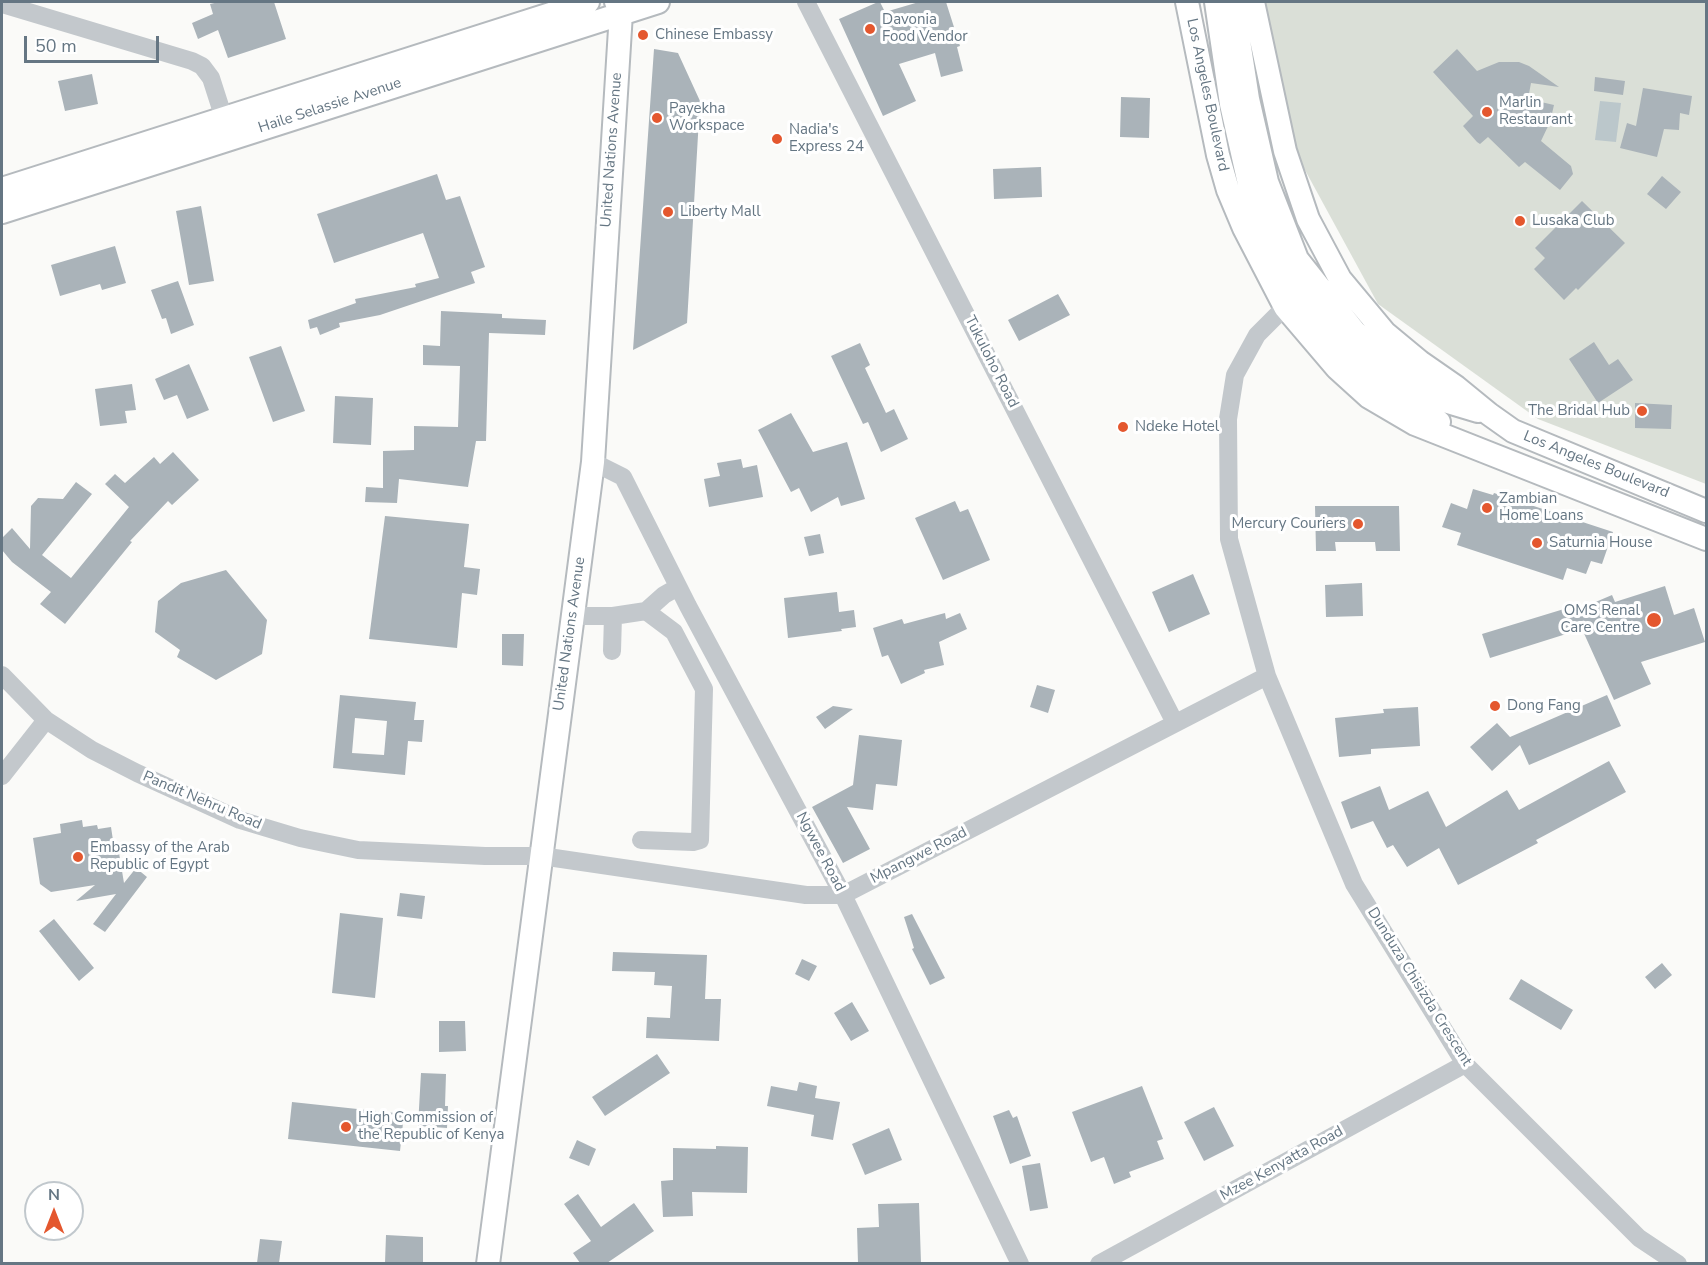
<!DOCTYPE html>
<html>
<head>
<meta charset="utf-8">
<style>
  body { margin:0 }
  #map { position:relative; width:1708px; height:1265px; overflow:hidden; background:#fafaf8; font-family:"Nunito Sans",sans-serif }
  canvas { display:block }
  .frame { position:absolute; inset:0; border:3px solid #657683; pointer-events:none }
  .north { position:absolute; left:24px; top:1181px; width:60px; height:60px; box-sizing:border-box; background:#fff; border:2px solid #c1c8cd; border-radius:50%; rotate:0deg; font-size:16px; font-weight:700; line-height:24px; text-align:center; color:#657683 }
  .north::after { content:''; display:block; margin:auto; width:21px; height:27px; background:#e4572e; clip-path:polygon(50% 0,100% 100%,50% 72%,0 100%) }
  .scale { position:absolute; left:24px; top:36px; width:135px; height:27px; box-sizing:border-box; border:3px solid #657683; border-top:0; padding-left:8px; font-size:18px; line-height:21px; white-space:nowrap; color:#657683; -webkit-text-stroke:4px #fff; paint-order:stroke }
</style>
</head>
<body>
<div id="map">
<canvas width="1708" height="1265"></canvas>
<div class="frame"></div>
<div class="north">N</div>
<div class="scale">50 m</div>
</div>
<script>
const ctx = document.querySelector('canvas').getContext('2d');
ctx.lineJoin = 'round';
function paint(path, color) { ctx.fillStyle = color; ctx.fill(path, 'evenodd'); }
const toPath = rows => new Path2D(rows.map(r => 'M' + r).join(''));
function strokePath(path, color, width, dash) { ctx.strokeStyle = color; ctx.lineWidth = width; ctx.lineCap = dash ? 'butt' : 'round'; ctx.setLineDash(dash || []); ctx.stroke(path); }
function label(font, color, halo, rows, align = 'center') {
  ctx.font = font + ' "Nunito Sans",sans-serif'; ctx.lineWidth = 6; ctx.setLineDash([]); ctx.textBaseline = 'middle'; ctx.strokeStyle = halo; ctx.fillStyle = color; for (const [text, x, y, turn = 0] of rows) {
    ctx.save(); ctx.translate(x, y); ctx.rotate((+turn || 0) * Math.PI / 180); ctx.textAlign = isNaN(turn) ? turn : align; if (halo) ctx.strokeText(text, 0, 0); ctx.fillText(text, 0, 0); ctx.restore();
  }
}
const green = toPath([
  [1260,2,1706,2,1706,484,1538,419,1378,304,1287,137]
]);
const water = toPath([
  [1600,101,1621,103,1616,142,1595,140]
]);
const building = toPath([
  [219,2,274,2,286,39,228,58,218,30,198,39,192,23,213,14,210,4],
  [878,2,880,2,885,12,919,2,946,2,960,46,957,47,963,71,941,77,935,53,899,64,916,101,883,116,839,19],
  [654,49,678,53,700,101,687,323,633,350],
  [1457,49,1477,71,1499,62,1519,62,1529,66,1559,87,1531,83,1528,99,1554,105,1550,122,1541,141,1571,166,1573,174,1560,190,1525,162,1519,167,1488,137,1480,144,1477,142,1463,126,1473,116,1433,72],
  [92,74,98,104,65,111,58,81],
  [1595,77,1625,81,1623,95,1594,91],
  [1643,88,1692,96,1689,115,1680,113,1679,130,1664,129,1657,157,1620,148,1627,123,1636,126],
  [1121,97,1150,98,1149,138,1120,137],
  [1041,167,1042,197,994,199,993,169],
  [437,174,446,200,460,196,485,267,471,272,475,283,380,315,339,323,340,327,320,335,317,327,310,329,308,320,356,303,355,299,416,287,415,284,439,278,423,233,334,263,317,214],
  [1662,176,1681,192,1666,209,1647,194],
  [1582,201,1625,243,1578,290,1576,288,1564,300,1534,269,1545,258,1535,248],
  [201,206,214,281,189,285,176,211],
  [115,246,126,283,102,290,100,284,60,296,51,265],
  [178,281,194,325,171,334,166,318,162,319,151,290],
  [1058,294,1070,315,1019,341,1008,320],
  [441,311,502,314,502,318,546,320,545,335,489,333,486,441,476,441,468,487,399,479,397,503,365,502,366,487,383,488,383,451,414,450,414,426,458,427,460,366,423,365,423,345,440,346],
  [1594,342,1609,365,1618,359,1633,380,1598,403,1569,359],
  [860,343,870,365,865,368,886,413,894,409,908,439,881,452,868,422,863,424,831,356],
  [281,346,305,411,273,422,249,357],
  [189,364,209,410,187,419,177,395,164,400,155,379],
  [132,384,136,410,125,411,127,423,100,426,95,389],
  [335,396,373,398,371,445,333,443],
  [1635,403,1672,405,1671,429,1635,428],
  [791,413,813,452,847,442,865,499,841,506,838,497,811,512,799,488,791,492,758,430],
  [173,452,199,480,172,505,168,501,130,541,132,542,65,624,40,604,51,592,12,562,2,550,2,538,12,528,30,549,31,506,38,498,63,499,76,482,92,494,42,555,71,578,129,507,105,484,115,474,125,483,154,457,160,464],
  [741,459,743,468,757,465,763,497,709,507,704,479,720,476,717,463],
  [1473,489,1493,495,1494,493,1613,532,1602,564,1591,561,1586,574,1567,568,1563,580,1457,545,1461,533,1442,527,1451,503,1467,509],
  [955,501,960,512,968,509,990,560,943,580,915,518],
  [1315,506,1399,506,1400,551,1376,551,1375,542,1335,542,1336,551,1316,551],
  [385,516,469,524,464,567,480,569,477,595,462,593,457,648,369,639],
  [820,534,824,553,809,556,804,537],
  [226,570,267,620,262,654,216,680,177,657,180,650,155,632,158,601,181,583],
  [1193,574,1210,614,1169,632,1152,592],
  [1362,583,1363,616,1326,617,1325,585],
  [1665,586,1674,615,1694,608,1705,642,1641,662,1651,684,1614,700,1582,629,1490,658,1482,634,1564,609,1565,615,1612,595,1615,602],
  [837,592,839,612,854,610,856,627,841,629,842,631,788,638,784,598],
  [945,613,946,619,960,613,967,629,939,642,944,665,924,670,925,673,901,684,888,655,882,657,873,628,902,619,904,624],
  [502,634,524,634,523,666,502,665],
  [1037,685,1055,690,1048,713,1030,707],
  [340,695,416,702,414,720,424,720,422,742,408,741,405,775,333,768],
  [355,718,387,721,384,755,352,753],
  [1607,695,1621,726,1529,765,1520,745,1492,771,1470,747,1497,723,1510,737],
  [833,706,853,709,825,729,816,717],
  [1418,707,1420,746,1371,749,1371,754,1339,757,1335,718,1384,713,1383,709],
  [859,735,902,740,897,786,876,784,873,810,847,807,870,849,843,863,812,807,853,785],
  [1609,761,1626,792,1536,840,1538,843,1458,885,1439,848,1407,867,1393,845,1387,848,1373,821,1351,829,1341,802,1380,786,1389,810,1428,791,1446,827,1507,790,1519,810],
  [82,820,83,827,97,825,98,829,111,827,114,847,118,847,124,883,136,868,147,877,105,932,93,924,116,894,76,901,95,885,51,892,40,884,33,838,61,833,60,824],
  [400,893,425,896,422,919,397,916],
  [340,913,383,918,375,998,332,993],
  [912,914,945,978,930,985,912,949,914,948,904,917],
  [54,919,94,968,79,981,39,931],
  [613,952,707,955,705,999,721,999,719,1041,646,1038,647,1017,670,1018,672,986,654,985,655,972,612,971],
  [802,959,817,966,809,981,795,974],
  [1662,963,1672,975,1655,989,1645,977],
  [1521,979,1573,1010,1561,1030,1509,999],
  [852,1002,869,1031,851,1041,834,1013],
  [439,1021,465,1021,466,1051,439,1052],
  [657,1054,670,1073,605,1116,592,1097],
  [421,1073,446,1074,445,1106,448,1106,447,1128,418,1126],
  [799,1082,817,1086,815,1098,840,1102,833,1140,811,1136,814,1115,767,1106,771,1086,797,1091],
  [1142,1086,1163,1139,1157,1141,1164,1159,1129,1172,1131,1177,1114,1184,1104,1157,1091,1162,1072,1112],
  [292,1102,404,1114,400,1151,288,1139],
  [1214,1107,1234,1146,1204,1161,1184,1122],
  [1009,1110,1013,1118,1017,1116,1031,1156,1010,1164,993,1116],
  [889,1128,902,1160,865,1175,852,1144],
  [577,1140,596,1149,589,1166,569,1158],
  [716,1146,748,1147,747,1193,692,1192,693,1216,663,1217,661,1181,673,1180,673,1148,716,1149],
  [1040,1163,1048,1208,1030,1211,1022,1166],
  [578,1194,601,1227,634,1203,654,1231,607,1263,580,1263,573,1253,591,1241,564,1204],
  [919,1203,921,1263,858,1263,857,1228,879,1227,878,1204],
  [386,1235,423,1237,423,1263,385,1263],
  [260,1239,282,1241,279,1263,257,1263]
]);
const minor = toPath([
  [806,2,1175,723],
  [2,4,192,61,202,66,211,78,228,131],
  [1285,307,1257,335,1235,375,1228,419,1229,539,1267,676,1354,884,1465,1064,1639,1238,1678,1264],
  [593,462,623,477,688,606,843,895,1020,1264],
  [646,611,664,595,678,587],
  [573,616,613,616,646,611,674,632,704,689,700,840,693,842,641,840],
  [612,651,613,616],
  [2,675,46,720,92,750,137,773,240,820,300,838,358,850,485,856,541,856,806,895,843,895,1267,676],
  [2,776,46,720],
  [1099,1264,1465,1064]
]);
const major = toPath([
  [1187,2,1218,155,1228,190,1244,228,1285,307,1337,368,1369,397,1415,424,1706,539],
  [1216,2,1231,104,1250,188,1282,268,1342,344,1395,392,1439,422],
  [1233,2,1248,99,1267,182,1297,259,1355,332,1405,377,1448,402,1478,411],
  [1253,2,1285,151,1308,219,1340,279,1385,333,1420,362,1456,387,1489,414,1513,431,1706,511],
  [2,189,588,2],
  [2,212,658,2],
  [488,1264,593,462,621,13,616,2]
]);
const markers = [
  [870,29,6,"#e4572e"],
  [643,35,6,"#e4572e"],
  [1487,112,6,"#e4572e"],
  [657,118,6,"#e4572e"],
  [777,139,6,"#e4572e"],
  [668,212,6,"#e4572e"],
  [1520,221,6,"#e4572e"],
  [1642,411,6,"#e4572e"],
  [1123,427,6,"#e4572e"],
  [1487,508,6,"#e4572e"],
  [1358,524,6,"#e4572e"],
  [1537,543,6,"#e4572e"],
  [1654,620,8,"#e4572e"],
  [1495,706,6,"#e4572e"],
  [78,857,6,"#e4572e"],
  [346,1127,6,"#e4572e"]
];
const poiNames = [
  ["Davonia",882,20],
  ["Food Vendor",882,37],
  ["Chinese Embassy",655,35],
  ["Marlin",1499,103],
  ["Restaurant",1499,120],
  ["Payekha",669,109],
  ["Workspace",669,126],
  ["Nadia's",789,130],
  ["Express 24",789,147],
  ["Liberty Mall",680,212],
  ["Lusaka Club",1532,221],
  ["The Bridal Hub",1630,411,"right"],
  ["Ndeke Hotel",1135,427],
  ["Zambian",1499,499],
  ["Home Loans",1499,516],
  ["Mercury Couriers",1346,524,"right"],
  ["Saturnia House",1549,543],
  ["OMS Renal",1640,611,"right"],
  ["Care Centre",1640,628,"right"],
  ["Dong Fang",1507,706],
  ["Embassy of the Arab",90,848],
  ["Republic of Egypt",90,865],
  ["High Commission of",358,1118],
  ["the Republic of Kenya",358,1135]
];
const streetNames = [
  ["Los Angeles Boulevard",1207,95,78],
  ["Haile Selassie Avenue",330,106,-18],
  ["United Nations Avenue",612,150,-86],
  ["Tukuloho Road",991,362,63],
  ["Los Angeles Boulevard",1596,465,22],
  ["United Nations Avenue",570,634,-82],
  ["Pandit Nehru Road",202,801,23],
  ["Ngwee Road",820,852,62],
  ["Mpangwe Road",919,856,-27],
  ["Dunduza Chisizda Crescent",1419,987,58],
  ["Mzee Kenyatta Road",1282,1164,-29]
];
paint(green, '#dadfd7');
paint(water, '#bbc7cb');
paint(building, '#aab3b9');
strokePath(major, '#b5babe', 26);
strokePath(minor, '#c3c8cc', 18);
strokePath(major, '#fff', 22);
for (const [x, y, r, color] of markers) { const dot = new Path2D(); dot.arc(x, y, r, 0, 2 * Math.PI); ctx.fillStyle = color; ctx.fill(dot); strokePath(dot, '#fff', 2); }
label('15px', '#657683', '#fff', poiNames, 'left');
label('15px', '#657683', '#fff', streetNames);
</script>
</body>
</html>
